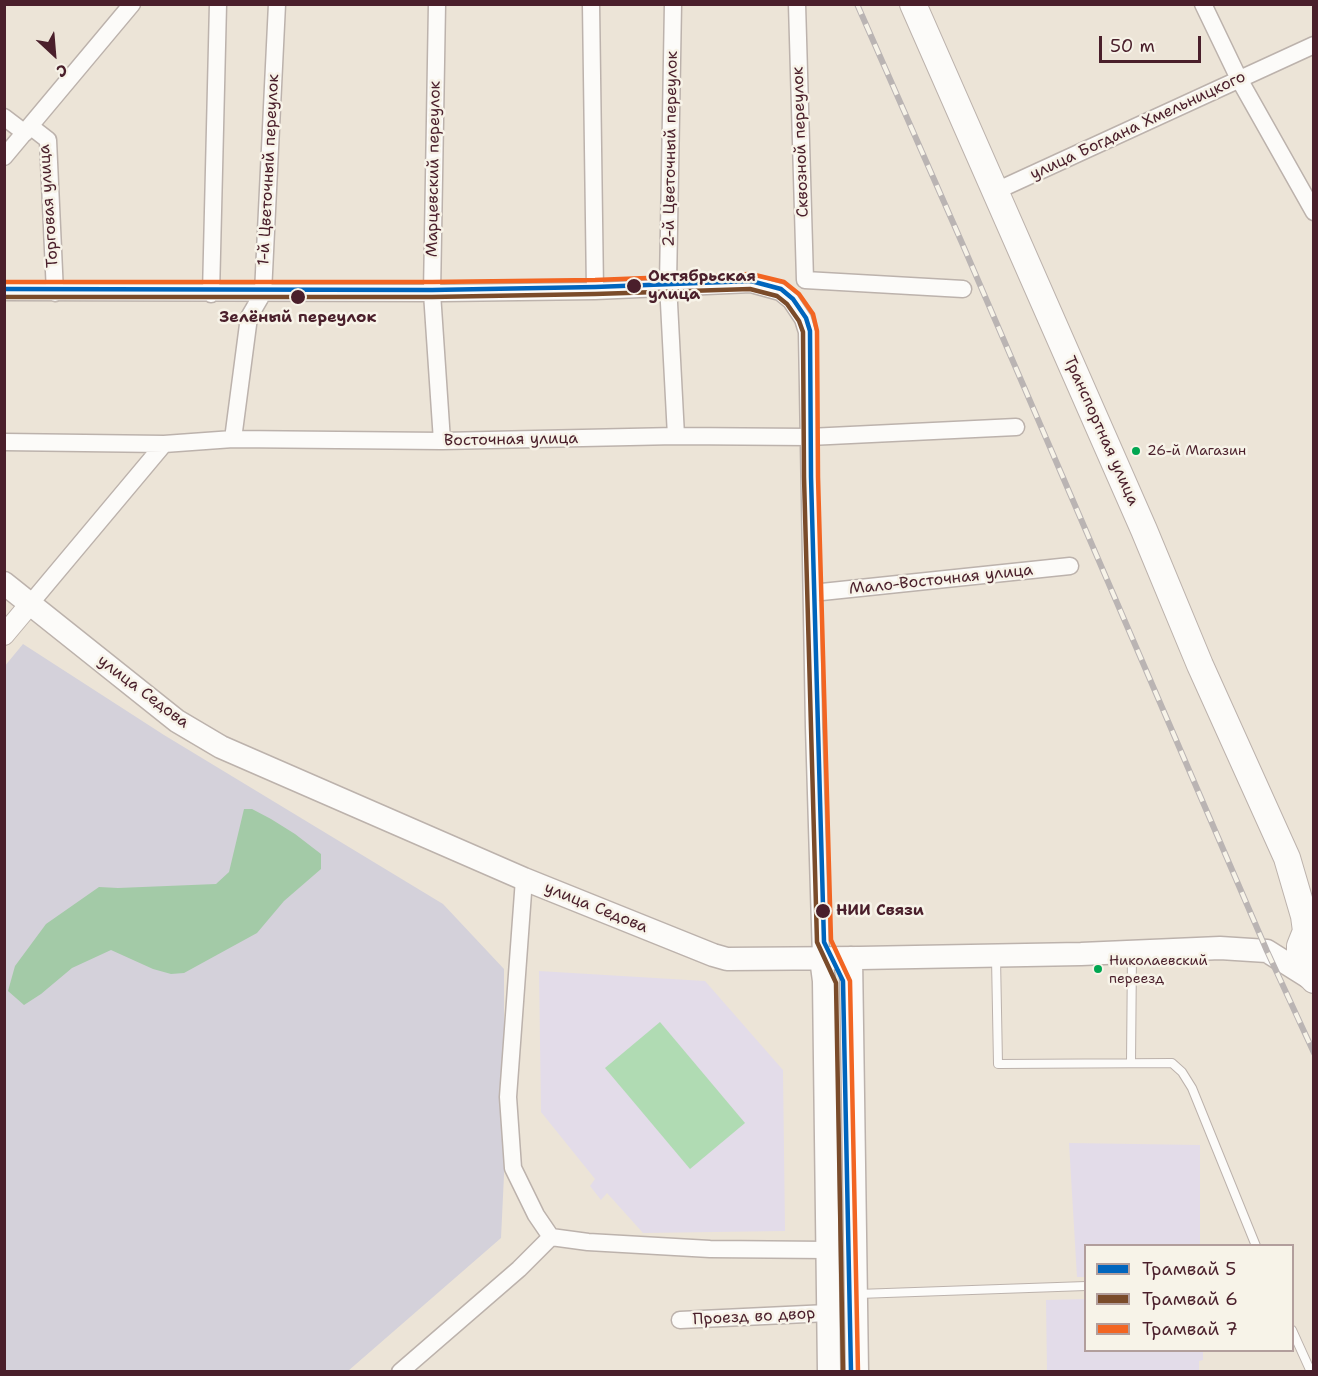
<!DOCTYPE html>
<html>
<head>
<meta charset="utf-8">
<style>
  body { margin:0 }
  #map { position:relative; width:1318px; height:1376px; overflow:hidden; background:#ece4d7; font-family:"Shantell Sans",sans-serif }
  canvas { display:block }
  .frame { position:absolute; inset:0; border:6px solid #4a1f2b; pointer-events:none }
  .legend { position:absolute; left:1084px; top:1244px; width:210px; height:108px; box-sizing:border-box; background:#f7f3e8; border:2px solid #b29e9c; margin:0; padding:8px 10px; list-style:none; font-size:18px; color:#4a1f2b }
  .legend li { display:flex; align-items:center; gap:12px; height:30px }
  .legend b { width:30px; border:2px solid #b29e9c }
  .north { position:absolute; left:24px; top:24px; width:60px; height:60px; -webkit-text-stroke:4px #f7f3e8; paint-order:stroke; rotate:154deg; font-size:16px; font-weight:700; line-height:24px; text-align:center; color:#4a1f2b }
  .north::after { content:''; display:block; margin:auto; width:21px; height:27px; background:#4a1f2b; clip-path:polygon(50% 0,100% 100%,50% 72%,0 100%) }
  .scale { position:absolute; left:1099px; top:36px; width:102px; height:27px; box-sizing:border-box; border:3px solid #4a1f2b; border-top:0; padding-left:8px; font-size:18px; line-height:21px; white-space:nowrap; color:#4a1f2b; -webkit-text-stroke:4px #f7f3e8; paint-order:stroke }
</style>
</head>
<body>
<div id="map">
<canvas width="1318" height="1376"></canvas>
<div class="frame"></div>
<ul class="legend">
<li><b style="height:8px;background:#0065bd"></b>Трамвай 5</li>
<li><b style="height:8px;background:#7a4b2a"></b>Трамвай 6</li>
<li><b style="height:8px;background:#f26522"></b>Трамвай 7</li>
</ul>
<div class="north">С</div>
<div class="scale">50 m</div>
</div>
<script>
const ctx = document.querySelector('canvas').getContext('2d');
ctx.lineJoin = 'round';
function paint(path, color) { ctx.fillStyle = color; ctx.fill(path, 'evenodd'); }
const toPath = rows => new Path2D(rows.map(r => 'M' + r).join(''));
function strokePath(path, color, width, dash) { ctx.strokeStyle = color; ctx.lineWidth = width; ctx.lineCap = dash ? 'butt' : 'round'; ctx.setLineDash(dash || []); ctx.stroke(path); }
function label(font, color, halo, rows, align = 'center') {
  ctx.font = font + ' "Shantell Sans",sans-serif'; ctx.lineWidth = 5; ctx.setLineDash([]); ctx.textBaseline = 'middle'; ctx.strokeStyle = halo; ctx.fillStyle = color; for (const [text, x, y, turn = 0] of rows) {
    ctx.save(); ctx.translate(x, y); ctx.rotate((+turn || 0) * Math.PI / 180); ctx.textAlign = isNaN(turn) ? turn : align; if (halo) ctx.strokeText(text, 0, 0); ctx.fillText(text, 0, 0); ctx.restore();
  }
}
const built = toPath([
  [539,971,705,981,783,1070,785,1231,643,1233,607,1193,601,1200,590,1186,595,1179,541,1112],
  [1069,1143,1200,1145,1200,1245,1086,1246,1085,1277,1077,1277],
  [1085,1299,1086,1350,1203,1351,1203,1360,1199,1361,1199,1371,1047,1371,1046,1300]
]);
const industrial = toPath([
  [23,644,164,735,443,904,504,969,504,1175,501,1238,348,1371,5,1372,4,667]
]);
const green = toPath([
  [660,1022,745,1123,690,1169,605,1068]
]);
const forest = toPath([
  [244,809,252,809,271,819,295,834,321,854,321,869,284,901,257,933,184,973,171,974,153,969,111,950,72,968,41,994,24,1005,8,991,15,966,46,924,99,887,118,888,216,884,229,872]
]);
const service = toPath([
  [996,958,998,1064,1172,1063,1182,1072,1192,1088,1256,1246],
  [1131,1063,1132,953],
  [858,1294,1086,1286],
  [1292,1330,1311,1372]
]);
const minor = toPath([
  [437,4,432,293,442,441],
  [591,4,595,291],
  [673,4,668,284,676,436],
  [797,4,805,280,963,289],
  [1203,4,1239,79,1314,212],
  [4,117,25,133],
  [30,126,48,140,55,293],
  [4,157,132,4],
  [996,191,1314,45],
  [4,292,443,293,595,291,751,284,780,292,791,301,803,319,807,332,814,727,821,958],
  [211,294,218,4],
  [233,439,249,317,263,293,277,4],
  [4,442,164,444,233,439,442,441,676,436,809,437,1016,427],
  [812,593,1070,566],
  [30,604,164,444],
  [524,879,508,1097,513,1168,536,1215,551,1237,588,1242,710,1249,828,1250],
  [680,1320,828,1313],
  [400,1372,519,1269,551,1237]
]);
const tertiary = toPath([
  [4,635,30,604]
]);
const secondary = toPath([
  [4,583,177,721,221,747,524,879,713,955,727,959,860,958,1081,954,1220,948,1267,951,1310,978],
  [821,958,824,981,829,1372],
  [851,958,857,1372]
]);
const primary = toPath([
  [913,4,1144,530,1200,665,1287,858,1304,916,1306,931,1300,946,1300,956,1302,967,1314,980]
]);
const rail = toPath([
  [857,4,962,243,1267,951,1314,1053]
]);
const tram1 = toPath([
  [4,289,432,290,595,287,751,281,781,289,793,299,806,318,810,331,811,477,824,942,843,981,851,1372]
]);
const tram2 = toPath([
  [4,297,432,297,595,294,750,289,777,296,787,304,799,321,803,332,804,477,817,942,836,983,843,1372]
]);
const tram3 = toPath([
  [4,282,432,282,595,280,751,274,784,282,799,294,813,314,817,331,818,477,831,940,850,981,858,1372]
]);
const markers = [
  [634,286,8,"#4a1f2b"],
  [298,297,8,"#4a1f2b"],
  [1136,451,5,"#00a651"],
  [823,911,8,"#4a1f2b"],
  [1098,969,5,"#00a651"]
];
const busNames = [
  ["26-й Магазин",1147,451],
  ["Николаевский",1109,961],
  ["переезд",1109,979]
];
const streetNames = [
  ["улица Богдана Хмельницкого",1138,126,-25],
  ["Сквозной переулок",801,142,-92],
  ["2-й Цветочный переулок",671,149,-89],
  ["Марцевский переулок",434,169,-89],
  ["1-й Цветочный переулок",269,170,-87],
  ["Торговая улица",49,206,-94],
  ["Транспортная улица",1101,431,66],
  ["Восточная улица",511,440,-1],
  ["Мало-Восточная улица",941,580,-6],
  ["улица Седова",143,692,37],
  ["улица Седова",596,908,22],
  ["Проезд во двор",754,1317,-3]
];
const stopNames = [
  ["Октябрьская",648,277],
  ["улица",648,295],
  ["Зелёный переулок",298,318,"center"],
  ["НИИ Связи",836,911]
];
paint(built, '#e3dce9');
paint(industrial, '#d4d1da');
paint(green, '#b0dbb3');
paint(forest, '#a3caa7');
strokePath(service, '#bcb2ac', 10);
strokePath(minor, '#bcb2ac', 19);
strokePath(tertiary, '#bcb2ac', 22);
strokePath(secondary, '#bcb2ac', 25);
strokePath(primary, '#bcb2ac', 28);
strokePath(service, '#fcfbf9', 8);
strokePath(minor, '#fcfbf9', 16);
strokePath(tertiary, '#fcfbf9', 20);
strokePath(secondary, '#fcfbf9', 22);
strokePath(primary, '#fcfbf9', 26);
strokePath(rail, '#bab4b3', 6);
strokePath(rail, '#f7f3e8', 4, [11]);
strokePath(tram1, '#0065bd', 4.5);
strokePath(tram2, '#7a4b2a', 4.5);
strokePath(tram3, '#f26522', 4.5);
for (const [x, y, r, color] of markers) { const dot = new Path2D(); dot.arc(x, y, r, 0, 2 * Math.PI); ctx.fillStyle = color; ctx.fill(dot); strokePath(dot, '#f7f3e8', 2); }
label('14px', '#4a1f2b', '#f7f3e8', busNames, 'left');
label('16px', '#4a1f2b', '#f7f3e8', streetNames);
label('bold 16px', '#4a1f2b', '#f7f3e8', stopNames, 'left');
</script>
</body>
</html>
